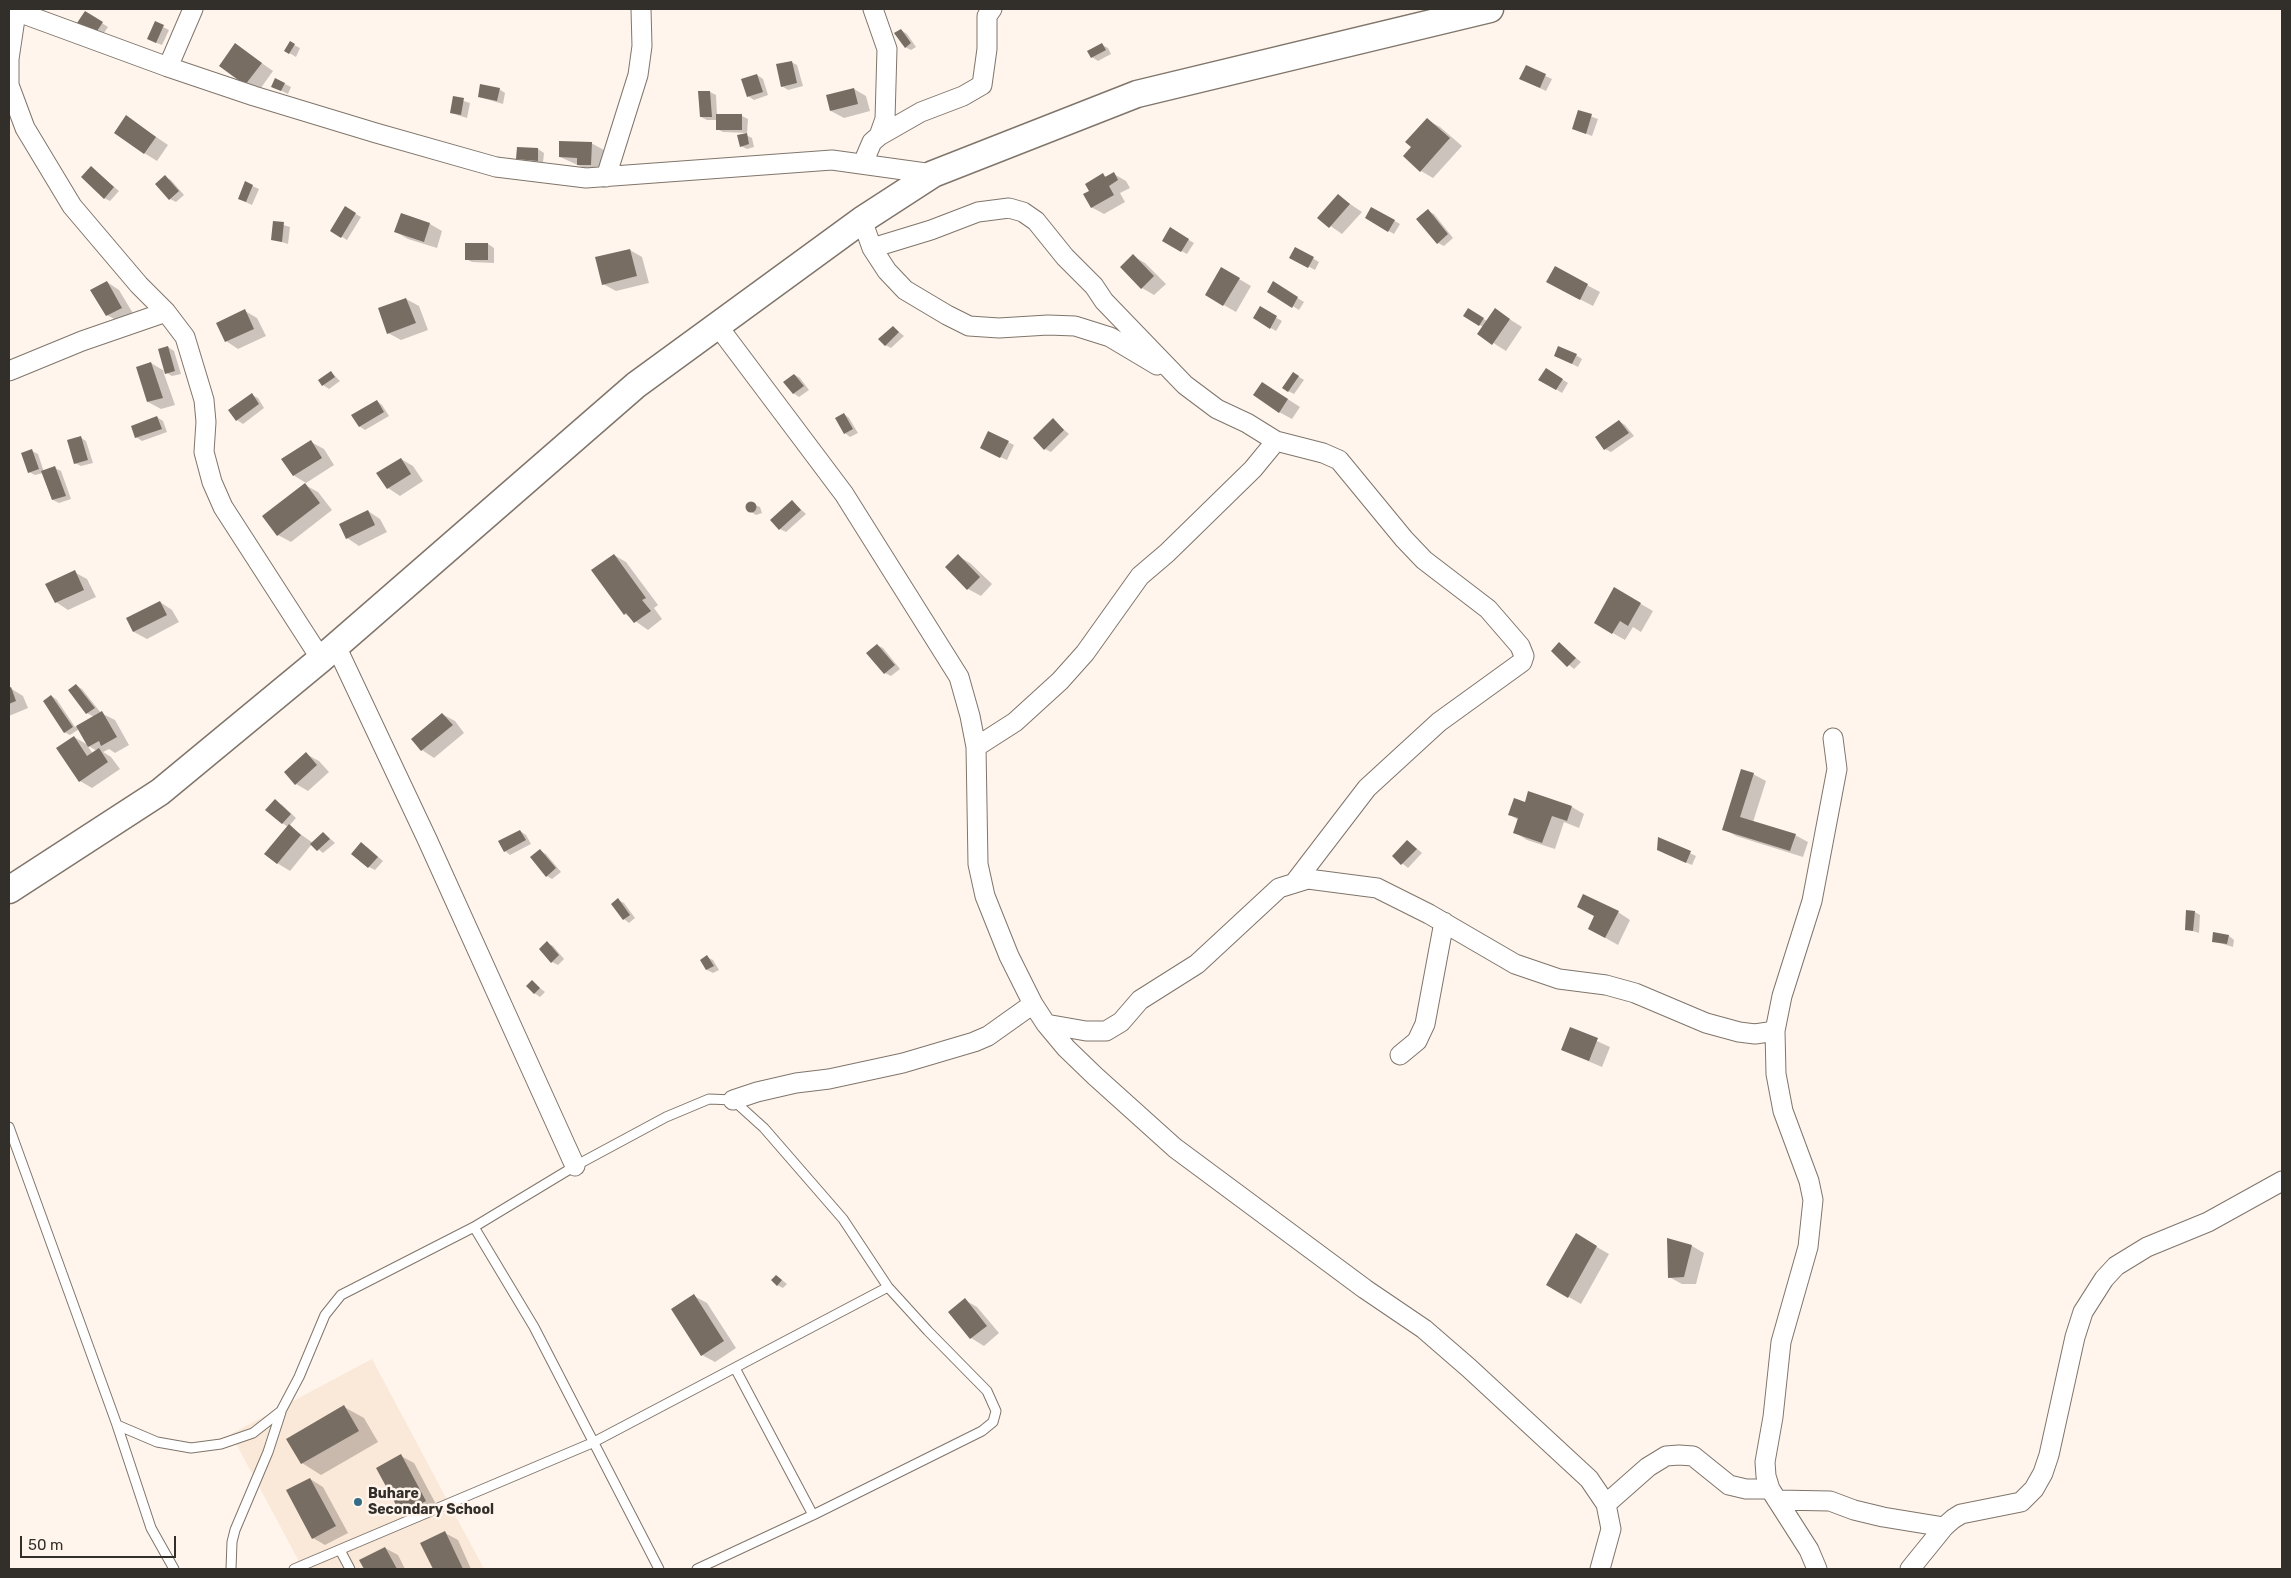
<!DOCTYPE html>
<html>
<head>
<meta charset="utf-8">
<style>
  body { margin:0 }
  #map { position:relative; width:2291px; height:1578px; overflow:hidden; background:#fff5ec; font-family:Rubik,sans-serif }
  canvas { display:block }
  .frame { position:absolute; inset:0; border:10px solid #322e2a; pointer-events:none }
  .scale { position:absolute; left:20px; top:1536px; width:156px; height:22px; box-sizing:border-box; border:2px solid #322e2a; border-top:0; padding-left:6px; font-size:15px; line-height:18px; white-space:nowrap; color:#322e2a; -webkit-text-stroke:4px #fff5ec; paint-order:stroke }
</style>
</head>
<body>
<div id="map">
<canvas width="2291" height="1578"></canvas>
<div class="frame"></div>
<div class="scale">50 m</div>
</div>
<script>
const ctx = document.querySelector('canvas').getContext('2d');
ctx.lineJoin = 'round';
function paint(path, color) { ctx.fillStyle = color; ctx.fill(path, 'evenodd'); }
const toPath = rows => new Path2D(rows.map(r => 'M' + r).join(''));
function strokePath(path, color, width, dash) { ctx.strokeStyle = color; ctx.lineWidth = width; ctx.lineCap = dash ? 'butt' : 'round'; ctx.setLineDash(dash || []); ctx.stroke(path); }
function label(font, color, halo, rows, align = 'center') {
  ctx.font = font + ' Rubik,sans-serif'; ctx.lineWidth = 5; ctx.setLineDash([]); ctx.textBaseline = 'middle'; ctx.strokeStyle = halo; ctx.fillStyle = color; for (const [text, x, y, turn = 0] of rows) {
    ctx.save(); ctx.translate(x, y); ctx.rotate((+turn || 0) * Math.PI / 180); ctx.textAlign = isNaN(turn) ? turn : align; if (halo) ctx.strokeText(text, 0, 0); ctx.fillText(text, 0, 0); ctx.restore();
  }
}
const built = toPath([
  [372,1359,484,1569,303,1569,231,1434]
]);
const shadow = toPath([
  [91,16,108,27,101,37,95,33],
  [163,27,169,30,162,45,154,42],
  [901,30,907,34,916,47,911,50,905,47],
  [290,43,300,48,296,57,286,51],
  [236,45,273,71,258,92,246,84],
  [1102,45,1108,48,1111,54,1098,61,1092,57],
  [791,62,797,65,803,86,788,90,782,86],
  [1527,67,1552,79,1546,91,1527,82],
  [757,75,763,79,768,95,754,100,748,96],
  [275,79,291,87,288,94,278,89],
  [499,89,505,93,503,104,479,97],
  [854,89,866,96,870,111,844,118,831,111],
  [710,92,716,95,717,115,742,116,748,119,747,133,723,132,717,129,717,120,707,120,701,117],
  [454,98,470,103,467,118,451,113],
  [1579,112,1598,119,1592,136,1574,129],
  [127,117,168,145,157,161,144,153],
  [1427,120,1440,127,1462,146,1433,178,1421,171,1413,147],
  [746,135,752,138,754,147,747,149,741,146],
  [591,143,604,150,603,171,591,171,560,157],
  [538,149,544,153,543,163,523,162,517,159],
  [91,168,119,191,110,201,104,198],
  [1114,174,1126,181,1130,188,1120,193,1125,202,1104,214,1091,207,1090,192,1103,175,1107,177],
  [165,177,171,180,184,195,176,202,170,199],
  [246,183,259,189,252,205,239,199],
  [1338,196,1362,212,1342,234,1319,218],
  [345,208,361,217,347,240,331,230],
  [1372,208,1400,224,1394,234,1366,218],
  [1428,211,1434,214,1453,238,1444,246,1438,243],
  [401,215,430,224,442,231,437,248,408,239,396,232],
  [274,222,290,227,288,244,272,239],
  [1170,229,1194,243,1187,254,1163,241],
  [488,244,494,248,494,263,472,262,466,259],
  [1296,248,1319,262,1315,270,1291,257],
  [630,250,642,257,649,283,616,291,603,284],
  [1133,256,1145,263,1166,284,1154,295,1142,288],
  [1555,268,1600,292,1593,306,1560,289],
  [1222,269,1251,286,1236,312,1206,295],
  [107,282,119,290,134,315,120,322,107,315],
  [1273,283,1304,302,1299,310,1268,291],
  [406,299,419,306,428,330,401,340,388,333],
  [1260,308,1282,321,1276,331,1254,318],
  [1469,310,1487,321,1495,310,1522,327,1506,351,1479,334,1483,327,1465,316],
  [245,311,257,318,266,336,238,349,226,341],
  [893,327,904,336,891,348,885,345],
  [168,347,174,351,181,374,172,376,163,371,175,405,161,409,148,402,151,363,166,372],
  [1576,355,1582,359,1578,367,1560,358],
  [331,372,340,381,329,389,323,385],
  [1293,373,1304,380,1294,394,1288,391],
  [1552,373,1568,383,1562,393,1540,379],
  [795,375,800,378,809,390,799,397,793,393],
  [1263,383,1300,407,1292,419,1279,412],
  [252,395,258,398,264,408,243,424,237,420],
  [377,401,382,405,389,416,365,430,359,426],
  [844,414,849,418,858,433,850,437,845,433],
  [157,417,163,421,167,432,142,441,136,437],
  [1053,420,1069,434,1051,452,1045,449],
  [1619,421,1625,425,1634,436,1611,452,1605,449],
  [80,437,86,441,93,463,81,466,75,463],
  [311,442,324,449,334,465,306,483,293,475],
  [1008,442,1014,445,1007,460,987,451],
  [32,451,38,454,44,472,55,468,61,471,71,499,59,503,53,500,43,473,35,475,29,472],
  [401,459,413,466,423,481,400,496,388,488],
  [305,485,318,492,332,510,291,542,278,535],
  [792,501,806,514,786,532,780,529],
  [750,503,760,507,762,513,756,515,748,510,747,506],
  [368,511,380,519,387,532,359,546,347,538],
  [614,555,626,562,658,605,654,608,662,619,648,630,625,614],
  [958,556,970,563,992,584,981,596,968,589,947,567],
  [74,572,87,579,96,597,68,610,56,602],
  [1615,589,1653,611,1641,632,1633,627,1625,640,1595,623],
  [160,602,172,610,179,622,147,639,134,632,128,619],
  [1559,644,1581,662,1574,669,1552,651],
  [877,645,883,648,900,669,891,676,885,673],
  [76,685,82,689,101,713,115,720,129,745,115,753,109,749,103,752,111,757,120,769,92,788,80,781,74,737,88,745,79,729,70,735,64,732,52,696,57,700,75,727,94,717,87,713,69,690],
  [87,745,97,751,93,754],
  [10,688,23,696,28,708,9,716,9,689],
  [442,714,455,721,464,733,434,758,422,750,412,739],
  [306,754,319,761,329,772,308,791,296,784],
  [1753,774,1766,781,1753,822,1795,835,1808,842,1803,857,1736,836,1724,829],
  [1525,803,1572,807,1584,814,1579,828,1564,822,1555,849,1527,840,1514,832,1518,820,1510,815],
  [281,804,296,818,289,826,313,843,324,833,335,843,323,853,312,844,290,871,277,863,288,827,282,823],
  [520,831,526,835,531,844,510,855,505,851],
  [1660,839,1696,856,1692,865,1664,853],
  [1408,841,1422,853,1408,868,1393,856],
  [367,847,383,861,375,870,369,867],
  [540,851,546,854,561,872,552,879,547,876],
  [618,900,624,903,635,918,629,923,624,919],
  [1618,912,1630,920,1618,945,1602,936],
  [2195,912,2200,915,2199,933,2186,929],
  [2229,936,2234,940,2233,947,2213,941],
  [547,943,553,946,564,959,558,965,552,962],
  [707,957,713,960,719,970,713,973,707,970,701,960],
  [532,982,545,992,540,997,534,993],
  [1570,1029,1610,1047,1602,1067,1562,1050],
  [1576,1235,1609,1254,1581,1304,1548,1285],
  [1669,1240,1692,1246,1704,1253,1696,1284,1682,1284,1669,1277],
  [777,1276,787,1284,783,1288,777,1285],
  [694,1296,707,1303,736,1348,715,1362,702,1355],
  [965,1300,977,1307,999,1333,984,1346,971,1338,950,1312],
  [344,1407,364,1418,378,1442,321,1475,302,1463,288,1440],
  [401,1456,414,1463,438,1508,414,1520,402,1513],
  [310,1479,323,1487,348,1533,325,1545,313,1538],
  [445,1533,458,1540,471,1569,434,1569,422,1544],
  [385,1548,398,1555,405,1569,365,1569,361,1560]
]);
const building = toPath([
  [85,11,103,22,95,34,77,23],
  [155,21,164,25,156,43,147,39],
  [901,29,911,43,905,48,894,33],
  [290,41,295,44,289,54,284,51],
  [235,43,262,63,245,85,219,66],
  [1102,43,1106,50,1091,58,1087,51],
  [792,61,797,83,781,87,776,64],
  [1526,65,1546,74,1540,88,1519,79],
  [757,74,763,92,747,97,741,79],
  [275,78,285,83,281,91,271,87],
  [480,84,500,88,497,101,478,97],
  [854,88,858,104,830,111,826,95],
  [698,91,710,91,712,117,700,117],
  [453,96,464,98,461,115,450,113],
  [1578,110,1592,114,1586,134,1572,129],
  [716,114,742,114,742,130,716,130],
  [126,115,156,137,144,154,114,133],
  [1427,118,1450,138,1420,172,1403,156,1411,147,1405,142],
  [747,133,749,144,740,147,737,135],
  [559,141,592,142,591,165,577,165,577,158,559,157],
  [517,147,538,148,538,161,516,159],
  [91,166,114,187,104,199,81,177],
  [1114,172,1118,180,1109,186,1114,195,1091,208,1083,194,1089,191,1085,184,1103,173,1105,177],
  [165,175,179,191,169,200,155,184],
  [245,181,253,185,246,202,238,199],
  [1338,194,1350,204,1329,228,1317,218],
  [345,206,356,213,341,238,330,231],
  [1371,207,1395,220,1388,232,1365,218],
  [1428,209,1448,234,1437,244,1416,219],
  [401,213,430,223,424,242,394,232],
  [273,221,284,222,282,242,271,240],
  [1170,227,1189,239,1181,252,1162,241],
  [465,243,488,243,488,260,465,260],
  [1295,247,1314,257,1308,268,1289,258],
  [630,249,637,276,602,285,595,257],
  [1133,254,1154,276,1141,289,1120,267],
  [1555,266,1588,284,1580,300,1546,282],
  [1221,267,1240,278,1223,306,1205,295],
  [107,281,122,308,106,316,90,290],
  [1273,281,1298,297,1292,308,1267,292],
  [406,298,416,323,387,334,378,308],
  [1260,306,1277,316,1270,329,1253,318],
  [1468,308,1484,318,1479,326,1463,316],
  [1495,308,1510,319,1492,345,1477,334],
  [245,309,254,329,225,342,216,323],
  [893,326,899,332,885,346,878,339],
  [168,346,175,371,165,374,158,349],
  [1558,346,1577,354,1572,364,1554,356],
  [151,362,163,398,147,402,136,367],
  [1546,368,1563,379,1556,390,1538,380],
  [331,371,335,377,322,386,318,380],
  [1293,372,1299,376,1288,392,1282,388],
  [794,374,804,386,793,394,783,382],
  [1262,382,1288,399,1279,413,1253,395],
  [252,393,259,404,236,421,228,410],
  [377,400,384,412,359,427,351,415],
  [844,413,853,429,844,434,835,418],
  [157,416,162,429,135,438,131,426],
  [1053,418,1064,430,1044,450,1033,438],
  [1619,420,1629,433,1604,450,1595,437],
  [988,431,1009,441,1000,458,980,448],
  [81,436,88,460,74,464,67,440],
  [311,440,322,458,293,476,281,459],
  [32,449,39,469,28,473,21,453],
  [401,458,411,474,387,489,376,473],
  [55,466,66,496,52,500,41,471],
  [305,483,320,503,277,536,262,516],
  [792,500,801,510,779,530,770,520],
  '745.5 507a5.5 5.5 0 1 1 11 0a5.5 5.5 0 1 1-11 0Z',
  [368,510,375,525,346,539,339,524],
  [614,554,646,598,642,600,651,611,634,623,626,613,624,615,591,570],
  [958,554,980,577,967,590,945,567],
  [75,570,84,590,55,603,45,584],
  [1614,587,1641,603,1628,626,1620,621,1612,634,1594,623],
  [160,601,167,615,133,632,126,618],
  [1559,642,1576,658,1567,667,1551,651],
  [877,644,895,665,884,674,866,653],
  [76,684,95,708,86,714,68,690],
  [11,687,16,701,9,704,9,688],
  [51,695,73,727,64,733,43,701],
  [102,711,117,737,101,746,99,741,88,747,76,726],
  [442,713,453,725,421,751,411,739],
  [74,736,87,756,99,748,108,762,79,782,56,748],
  [306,752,317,765,295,785,284,772],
  [1741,769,1754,773,1740,817,1796,834,1790,851,1722,830],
  [1528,791,1572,806,1567,821,1552,816,1542,843,1513,833,1518,818,1508,815,1514,798,1525,802],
  [275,799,291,814,282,824,265,810],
  [289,824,301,835,277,864,264,854],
  [520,830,526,840,504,852,498,841],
  [323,832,330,839,317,851,310,844],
  [1658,837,1691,851,1686,863,1657,850],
  [1407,840,1417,849,1401,865,1392,856],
  [361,842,378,857,368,868,351,854],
  [540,849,556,868,546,877,530,857],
  [1583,894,1619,911,1605,938,1588,929,1594,916,1577,907],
  [618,898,630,915,623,920,611,904],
  [2186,910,2195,911,2193,931,2185,930],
  [2213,932,2229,935,2227,944,2212,942],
  [547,941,559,955,551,963,539,949],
  [707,955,714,966,706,970,700,960],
  [532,980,540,988,534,994,526,986],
  [1570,1027,1598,1038,1589,1061,1561,1050],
  [1576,1233,1597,1246,1568,1298,1546,1285],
  [1667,1238,1692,1245,1684,1277,1668,1278],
  [776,1275,782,1280,777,1286,771,1280],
  [694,1294,724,1341,701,1356,671,1309],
  [965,1298,987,1326,970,1339,948,1312],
  [344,1405,359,1431,301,1464,286,1439],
  [401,1454,426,1501,401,1514,376,1468],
  [310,1478,336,1526,312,1539,286,1490],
  [445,1531,463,1569,433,1569,420,1543],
  [385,1547,397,1569,364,1569,359,1560]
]);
const lane = toPath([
  [9,1127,117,1425,151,1528,174,1569],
  [474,1227,534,1327,659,1569],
  [735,1368,813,1515],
  [117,1425,157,1442,191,1448,221,1444,253,1433,281,1411,299,1377,325,1315,341,1295,474,1227,575,1166,666,1117,709,1099,733,1100,764,1128,843,1219,888,1287,928,1331,987,1391,996,1411,993,1422,982,1431,813,1515,697,1569],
  [340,1550,350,1569],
  [231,1569,232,1542,235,1530,268,1452,281,1412],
  [294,1569,592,1443,888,1287]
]);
const street = toPath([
  [10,9,168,67,254,96,376,133,496,167,586,178,832,160,933,174],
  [873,9,887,49,885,119,879,136],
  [16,12,9,59,9,85,25,128,72,206,139,285,166,312,185,337,204,400,206,422,204,452,212,482,223,507,321,659],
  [168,67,193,9],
  [863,163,872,142,879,136,921,112,963,96,982,85,987,49,987,16,992,9],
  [606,177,638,75,642,46,641,9],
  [862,220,872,248,887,271,905,290,947,315,969,326,999,328,1048,325,1075,326,1110,337,1157,365],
  [872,248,931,230,978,212,1009,208,1023,212,1036,221,1065,257,1094,286,1104,301,1185,385,1217,409,1247,423,1276,441,1323,453,1339,460,1404,539,1424,560,1488,609,1520,646,1524,656,1522,662,1439,722,1367,788,1295,882],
  [717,325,844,494,959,677,970,716,976,747,978,864,985,896,1009,956,1033,1004,1046,1024,1066,1048,1095,1076,1175,1148,1365,1289,1424,1329,1469,1368,1589,1479,1606,1504,1611,1529,1600,1569],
  [9,371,82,341,166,312],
  [336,646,427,839,575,1166],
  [976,747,1015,722,1060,681,1085,653,1140,576,1167,553,1253,469,1276,441],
  [1046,1024,1086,1031,1106,1031,1121,1022,1140,1000,1197,964,1279,888,1308,879,1377,888,1429,914,1515,964,1559,979,1606,985,1635,993,1706,1023,1739,1032,1755,1034,1775,1031],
  [1400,1055,1417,1041,1425,1024,1444,922],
  [733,1100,757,1092,796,1083,829,1079,903,1063,974,1042,988,1036,1033,1004],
  [1777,1500,1830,1501,1854,1510,1883,1517,1944,1527],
  [1606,1504,1648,1467,1666,1456,1679,1455,1693,1456,1729,1485,1746,1489,1770,1489],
  [1817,1569,1809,1550,1770,1489,1766,1476,1765,1462,1773,1417,1781,1342,1808,1247,1813,1200,1809,1181,1783,1111,1776,1074,1775,1031,1782,996,1812,901,1837,769,1833,738],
  [1910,1569,1944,1527,1953,1519,1961,1514,2021,1502,2034,1489,2043,1473,2049,1455,2075,1337,2083,1312,2104,1279,2116,1266,2147,1247,2208,1222,2282,1181]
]);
const secondary = toPath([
  [9,890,160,792,321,659,636,385,862,220,933,174,1137,94,1490,9]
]);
const markers = [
  [358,1502,5,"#346c86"]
];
const poiNames = [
  ["Buhare",368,1494],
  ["Secondary School",368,1510]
];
paint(built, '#fae8d8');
paint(shadow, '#0003');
paint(building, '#776d63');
strokePath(lane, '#7f756b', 11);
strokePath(street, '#7f756b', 21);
strokePath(secondary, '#7f756b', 29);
strokePath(lane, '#fff', 9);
strokePath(street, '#fff', 19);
strokePath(secondary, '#fff', 26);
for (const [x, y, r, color] of markers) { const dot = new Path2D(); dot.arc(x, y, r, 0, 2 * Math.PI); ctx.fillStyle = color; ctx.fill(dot); strokePath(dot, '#fff5ec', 2); }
label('bold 14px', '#322e2a', '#fff5ec', poiNames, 'left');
</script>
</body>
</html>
